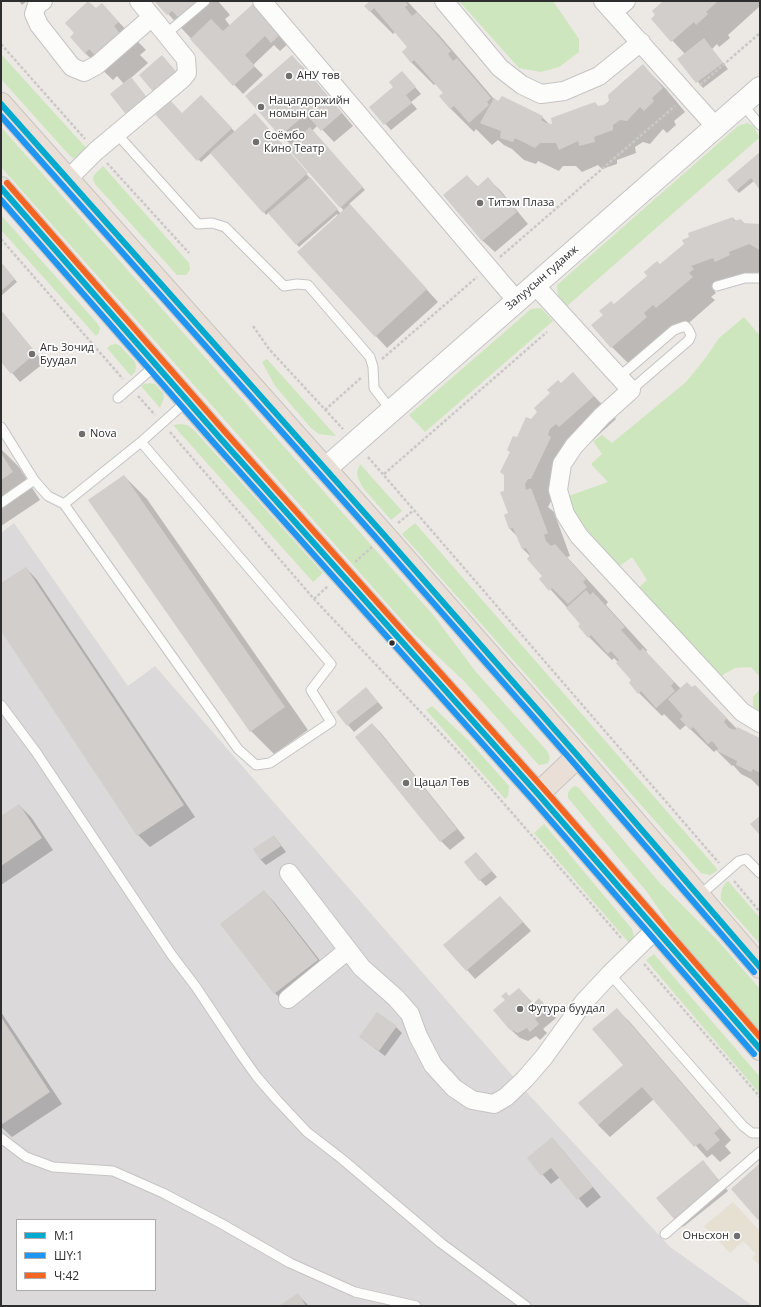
<!DOCTYPE html>
<html>
<head>
<meta charset="utf-8">
<style>
  body { margin:0 }
  #map { position:relative; width:761px; height:1307px; overflow:hidden; background:#ece8e4; font-family:"Open Sans",sans-serif }
  canvas { display:block }
  .frame { position:absolute; inset:0; border:2px solid #2e2e2e; pointer-events:none }
  .legend { position:absolute; left:16px; top:1219px; width:140px; height:72px; box-sizing:border-box; background:#fff; border:1px solid #ababab; margin:0; padding:5px 7px; list-style:none; font-size:12px; color:#2e2e2e }
  .legend li { display:flex; align-items:center; gap:8px; height:20px }
  .legend b { width:20px; border:1px solid #ababab }
</style>
</head>
<body>
<div id="map">
<canvas width="761" height="1307"></canvas>
<div class="frame"></div>
<ul class="legend">
<li><b style="height:5px;background:#00a9ce"></b>М:1</li>
<li><b style="height:5px;background:#1f96f2"></b>ШҮ:1</li>
<li><b style="height:5px;background:#f26522"></b>Ч:42</li>
</ul>
</div>
<script>
const ctx = document.querySelector('canvas').getContext('2d');
ctx.lineJoin = 'round';
function paint(path, color) { ctx.fillStyle = color; ctx.fill(path, 'evenodd'); }
const toPath = rows => new Path2D(rows.map(r => 'M' + r).join(''));
function strokePath(path, color, width, dash) { ctx.strokeStyle = color; ctx.lineWidth = width; ctx.lineCap = dash ? 'butt' : 'round'; ctx.setLineDash(dash || []); ctx.stroke(path); }
function label(font, color, halo, rows, align = 'center') {
  ctx.font = font + ' "Open Sans",sans-serif'; ctx.lineWidth = 3.5; ctx.setLineDash([]); ctx.textBaseline = 'middle'; ctx.strokeStyle = halo; ctx.fillStyle = color; for (const [text, x, y, turn = 0] of rows) {
    ctx.save(); ctx.translate(x, y); ctx.rotate((+turn || 0) * Math.PI / 180); ctx.textAlign = isNaN(turn) ? turn : align; if (halo) ctx.strokeText(text, 0, 0); ctx.fillText(text, 0, 0); ctx.restore();
  }
}
const industrial = toPath([
  [14,523,128,686,155,666,531,1097,670,1247,753,1306,1,1306,1,533],
  [17,1220,155,1220,155,1290,17,1290]
]);
const education = toPath([
  [733,1202,759,1230,760,1230,760,1266,752,1258,756,1254,743,1241,730,1253,704,1226]
]);
const green = toPath([
  [459,1,553,1,579,39,579,52,559,67,541,72,519,68],
  [1,54,88,150,79,158,74,159,70,156,1,79],
  [747,123,754,126,759,138,566,307,558,295,557,285,738,126],
  [1,127,434,616,476,672,548,752,550,758,548,763,545,764,539,765,536,762,465,682,414,634,1,167],
  [103,166,189,263,190,270,186,275,177,275,95,184,93,179,94,175],
  [1,215,97,323,100,328,99,333,96,336,1,230],
  [541,308,553,321,425,432,409,415,531,309],
  [744,317,760,336,760,677,751,667,735,668,719,677,703,655,685,659,632,594,647,580,632,557,614,570,591,535,563,498,608,482,591,464,602,454,593,441,602,435,612,443,686,382,707,356,719,338],
  [115,344,119,345,135,362,136,367,135,372,131,376,107,348,111,345],
  [267,359,336,436,319,434,311,428,275,386,262,362],
  [150,383,155,384,163,393,164,398,160,408,141,386,144,384],
  [181,424,187,425,194,430,323,573,313,582,173,425],
  [360,464,402,511,391,520,363,488,358,478,357,472],
  [415,523,718,870,710,875,701,873,402,534],
  [760,689,760,715,753,711,753,697],
  [432,706,470,742,509,786,508,796,505,799,426,710],
  [575,786,579,788,659,882,719,942,760,989,760,1031,679,939,647,892,568,798,568,793,570,789],
  [544,824,632,929,634,937,629,943,534,833],
  [728,881,760,918,760,944,721,900,721,894,722,889,724,885],
  [654,954,760,1077,760,1094,646,960]
]);
const shadow = toPath([
  [19,1,27,1,22,5],
  [156,1,218,1,230,15,225,19,230,26,264,12,291,41,280,51,274,45,253,65,263,75,243,94],
  [370,1,407,1,440,36,494,99,498,102,542,117,550,125,553,125,598,107,604,106,643,66,666,89,685,112,674,121,676,125,667,133,663,129,650,144,643,142,635,147,636,153,617,160,617,164,602,169,598,165,582,172,576,166,563,166,559,171,538,161,536,164,524,160,512,149,504,145,498,140,492,145,476,129,474,132,451,109,440,96,444,93,436,83,434,85,411,62,409,47,395,32,393,34,370,11],
  [665,1,669,4,672,1,760,1,760,6,728,35,730,38,719,47,717,44,712,49,728,69,703,88,679,59,685,54,652,19],
  [102,5,146,50,140,55,148,63,124,84,117,76,113,80,85,53,96,9],
  [292,57,304,68,353,126,334,142,318,125,312,131,365,190,349,204,438,302,387,348,299,252,338,216,337,214,299,247,269,212,266,215,264,212,211,153,201,162,156,114,182,114,201,97,235,132,257,117,341,214,344,211,291,145,281,135],
  [408,79,421,94,411,102,417,109,391,130,370,107],
  [760,153,760,188,754,181,739,193,728,180],
  [467,176,478,187,488,179,500,190,528,224,495,252,483,241,444,195],
  [733,218,736,221,741,220,745,224,759,225,760,224,760,272,712,288,716,293,711,297,715,300,635,370,612,347,614,306,660,266],
  [1,263,17,282,1,296],
  [1,311,44,363,20,382,1,360],
  [573,374,616,419,583,449,579,446,554,502,551,501,548,507,554,512,570,556,567,557,608,602,606,605,647,650,646,652,681,689,692,689,695,686,737,729,760,739,760,788,751,779,741,774,733,765,732,766,716,750,714,752,686,725,680,730,664,714,662,716,639,693,630,683,632,680,618,662,614,658,612,660,579,627,582,624,541,579,543,576,530,556,522,548,517,536,510,529,505,516,509,514,505,491,517,439,561,384],
  [1,449,19,467,40,500,1,526],
  [124,476,147,499,308,730,274,754,251,731],
  [26,568,37,580,195,817,150,847,138,835,1,629,1,584],
  [372,695,383,708,354,732,337,712],
  [372,724,381,733,465,838,450,850,441,841,357,737],
  [19,805,31,817,53,850,1,885,1,817],
  [274,836,286,852,266,865,260,859],
  [476,853,497,877,486,886,480,880],
  [264,891,275,903,329,972,287,1005,275,993,221,924],
  [509,906,531,931,475,979,445,945],
  [519,989,534,1004,539,1000,556,1018,543,1029,547,1033,540,1040,536,1036,528,1041,520,1038,510,1029],
  [617,1010,629,1021,731,1140,725,1146,731,1153,720,1162,712,1154,707,1158,654,1099,610,1137,598,1125,624,1065],
  [1,1012,62,1104,12,1137,1,1127],
  [396,1027,402,1033,385,1056,360,1037],
  [561,1148,601,1197,587,1208,560,1177,551,1184,528,1158],
  [703,1161,728,1191,683,1227,674,1218],
  [298,1295,309,1306,281,1306]
]);
const building = toPath([
  [88,1,96,8,102,3,119,22,114,26,121,35,97,58,89,49,85,54,70,37,74,33,65,23],
  [154,1,202,1,181,20,172,11,167,15],
  [370,1,405,1,408,5,405,7,412,16,417,12,451,51,448,54,453,61,457,58,491,98,487,102,489,105,469,123,454,106,450,109,439,96,443,93,414,60,411,63,402,52,407,47,374,8,370,12,364,6],
  [663,1,668,1,669,2,670,1,718,1,706,12,708,14,696,25,694,22,671,42,651,19,655,15,652,11],
  [255,2,283,32,271,43,265,36,245,55,255,66,233,86,190,39,211,19,223,31],
  [704,38,723,63,696,83,677,59],
  [162,55,179,75,156,95,139,75],
  [292,55,342,113,321,131,306,114,280,136,245,96],
  [643,64,663,88,652,98,654,101,644,111,640,107,627,121,620,120,613,125,613,130,594,137,595,142,579,146,578,141,559,150,556,143,540,143,535,148,515,138,513,142,500,138,501,131,480,123,494,98,498,101,502,96,543,116,541,120,546,123,552,124,551,118,595,102,598,106,604,105,609,101,608,95],
  [402,71,416,87,406,95,412,103,384,125,369,107,393,87,389,82],
  [131,77,149,100,128,117,110,94],
  [201,95,232,128,197,161,155,114,170,100,182,113],
  [255,113,308,173,263,213,210,153],
  [310,127,363,187,340,208,287,148],
  [760,152,760,190,751,178,736,191,727,180],
  [467,175,477,187,488,177,517,212,482,241,443,195],
  [310,177,338,209,296,245,268,213],
  [350,204,427,289,375,337,297,252],
  [733,217,734,221,741,219,743,223,759,224,760,221,760,250,749,244,729,252,730,255,715,262,713,258,691,266,694,269,689,273,693,277,656,308,653,305,644,313,647,317,611,348,591,325,603,315,599,311,611,301,614,304,647,276,644,272,657,261,660,264,684,244,682,240,689,237,688,233],
  [1,262,15,279,1,291],
  [1,310,36,353,11,374,1,362],
  [573,372,594,396,559,427,556,424,550,429,548,435,551,437,531,479,528,479,525,484,526,490,531,488,548,533,544,535,546,541,551,546,555,544,586,579,583,582,587,587,568,604,552,588,549,591,539,579,542,576,527,559,530,555,526,548,522,549,513,528,509,529,504,515,508,513,500,492,504,491,504,475,500,472,510,452,507,450,513,436,517,437,526,417,531,419,537,412,534,408,550,393,547,390,558,380,561,383],
  [1,453,13,472,1,480],
  [124,475,285,707,250,732,88,500],
  [26,567,184,805,137,836,1,631,1,583],
  [586,590,590,595,593,592,625,627,621,630,640,651,643,648,674,682,671,686,675,691,656,708,641,691,638,694,629,683,631,680,616,663,619,660,611,651,608,654,591,635,588,638,578,626,580,624,566,608],
  [687,682,692,687,695,685,727,718,724,722,729,728,735,730,737,727,760,738,760,773,753,769,751,772,736,765,737,761,717,751,718,748,712,741,708,744,693,727,690,730,680,719,683,716,668,699],
  [366,687,378,702,347,726,336,712],
  [372,723,457,829,440,842,355,737],
  [19,804,42,838,1,866,1,816],
  [760,816,760,835,750,824],
  [274,835,281,846,260,860,253,849],
  [476,852,492,871,479,881,464,862],
  [264,890,318,960,274,994,220,924],
  [500,896,523,922,466,971,443,945],
  [519,988,533,1004,539,998,548,1008,535,1019,539,1024,530,1032,527,1028,518,1033,509,1029,493,1010,505,1000,501,996,506,992,509,996],
  [617,1008,720,1128,714,1133,720,1140,707,1151,700,1143,694,1147,642,1087,598,1125,578,1103,623,1065,592,1029],
  [377,1012,397,1026,379,1051,359,1037],
  [1,1017,50,1092,1,1125],
  [552,1137,593,1187,577,1200,551,1168,541,1176,527,1158],
  [703,1160,720,1182,674,1219,656,1198],
  [760,1163,760,1218,758,1220,731,1189],
  [298,1293,306,1306,279,1306]
]);
const path = toPath([
  [1,44,85,139],
  [700,85,760,33],
  [107,163,189,253],
  [1,239,123,379],
  [500,257,675,106],
  [253,326,269,349,343,429],
  [382,359,477,277],
  [138,396,155,415],
  [325,410,362,377],
  [170,432,314,599,465,759,622,939],
  [368,457,719,863],
  [384,474,547,332],
  [398,523,414,510],
  [355,562,372,547],
  [314,599,328,586],
  [734,881,760,912],
  [644,964,760,1097]
]);
const lane = toPath([
  [166,34,205,1],
  [742,104,760,125],
  [117,134,198,224,212,223,225,227,284,286,297,284,308,285,370,357,373,367,374,388,391,410],
  [717,286,745,278,760,278],
  [619,377,674,330,685,326,688,329,691,335,689,340,631,390],
  [118,398,156,365],
  [1,427,34,480],
  [1,503,34,480,48,496,64,504,238,749,256,765,270,763,331,722,311,690,331,664,141,442],
  [64,504,141,442,187,401],
  [1,705,36,752,171,954,196,987,242,1056,257,1077,277,1100,307,1132,342,1159,441,1243,526,1306],
  [699,896,739,861,746,859,760,873],
  [610,974,743,1126,752,1133,760,1133],
  [1,1138,26,1157,53,1167,113,1171,163,1193,222,1224,290,1263,355,1292,416,1306],
  [665,1234,760,1152]
]);
const street = toPath([
  [43,1,37,5,34,14,39,25,72,67,84,72,97,65,152,17],
  [262,1,517,301],
  [444,1,500,68,522,85,541,94,564,91,599,76,641,42],
  [603,1,715,126],
  [613,12,626,1],
  [68,179,96,151,182,79,187,73,186,59,139,1],
  [535,285,631,390,602,416,574,446,562,464,558,490,565,514,579,536,742,712,760,723],
  [289,873,362,968,396,998,410,1014,418,1036,433,1065,454,1088,472,1100,494,1104,506,1097,525,1079,544,1057,583,1003,610,974,656,929],
  [288,999,348,950]
]);
const secondary = toPath([
  [325,469,760,88]
]);
const highway = toPath([
  [1,104,385,536,578,756,760,967],
  [1,188,220,438,538,794,760,1049],
  [538,794,578,756]
]);
const bus1 = toPath([
  [1,104,385,536,578,756,760,967],
  [1,188,220,438,538,794,760,1049]
]);
const bus2 = toPath([
  [1,116,379,541,572,761,754,972],
  [1,200,214,443,532,799,754,1054]
]);
const bus3 = toPath([
  [7,183,226,433,544,789,760,1037]
]);
const markers = [
  [289,76,4,"#706f6e"],
  [261,107,4,"#706f6e"],
  [256,142,4,"#706f6e"],
  [480,203,4,"#706f6e"],
  [32,354,4,"#706f6e"],
  [82,434,4,"#706f6e"],
  [392,643,3.5,"#2e2e2e"],
  [406,783,4,"#706f6e"],
  [520,1009,4,"#706f6e"],
  [737,1236,4,"#706f6e"]
];
const poiNames = [
  ["АНУ төв",297,76],
  ["Нацагдоржийн",269,101],
  ["номын сан",269,114],
  ["Соёмбо",264,136],
  ["Кино Театр",264,149],
  ["Титэм Плаза",488,203],
  ["Агь 3очид",40,348],
  ["Буудал",40,361],
  ["Nova",90,434],
  ["Цацал Төв",414,783],
  ["Футура буудал",528,1009],
  ["Оньсхон",729,1236,"right"]
];
const streetNames = [
  ["Залуусын гудамж",542,278,-41]
];
paint(industrial, '#dcd9db');
paint(education, '#e6e0d3');
paint(green, '#cee6be');
paint(shadow, '#0003');
paint(building, '#d1cecb');
strokePath(lane, '#c5c4c5', 11);
strokePath(street, '#c5c4c5', 20);
strokePath(secondary, '#c5c4c5', 24);
strokePath(highway, '#c6c5c4', 24);
strokePath(path, '#c9c9c8', 2.5, [3, 2]);
strokePath(lane, '#fcfcfb', 9);
strokePath(street, '#fcfcfb', 18);
strokePath(secondary, '#fcfcfb', 22);
strokePath(highway, '#eadfd6', 22);
strokePath(bus1, '#00a9ce', 6);
strokePath(bus2, '#1f96f2', 6);
strokePath(bus3, '#f26522', 6);
for (const [x, y, r, color] of markers) { const dot = new Path2D(); dot.arc(x, y, r, 0, 2 * Math.PI); ctx.fillStyle = color; ctx.fill(dot); strokePath(dot, '#fff', 1.5); }
label('11px', '#2e2e2e', '#fff', poiNames, 'left');
label('11px', '#2e2e2e', '#fff', streetNames);
</script>
</body>
</html>
